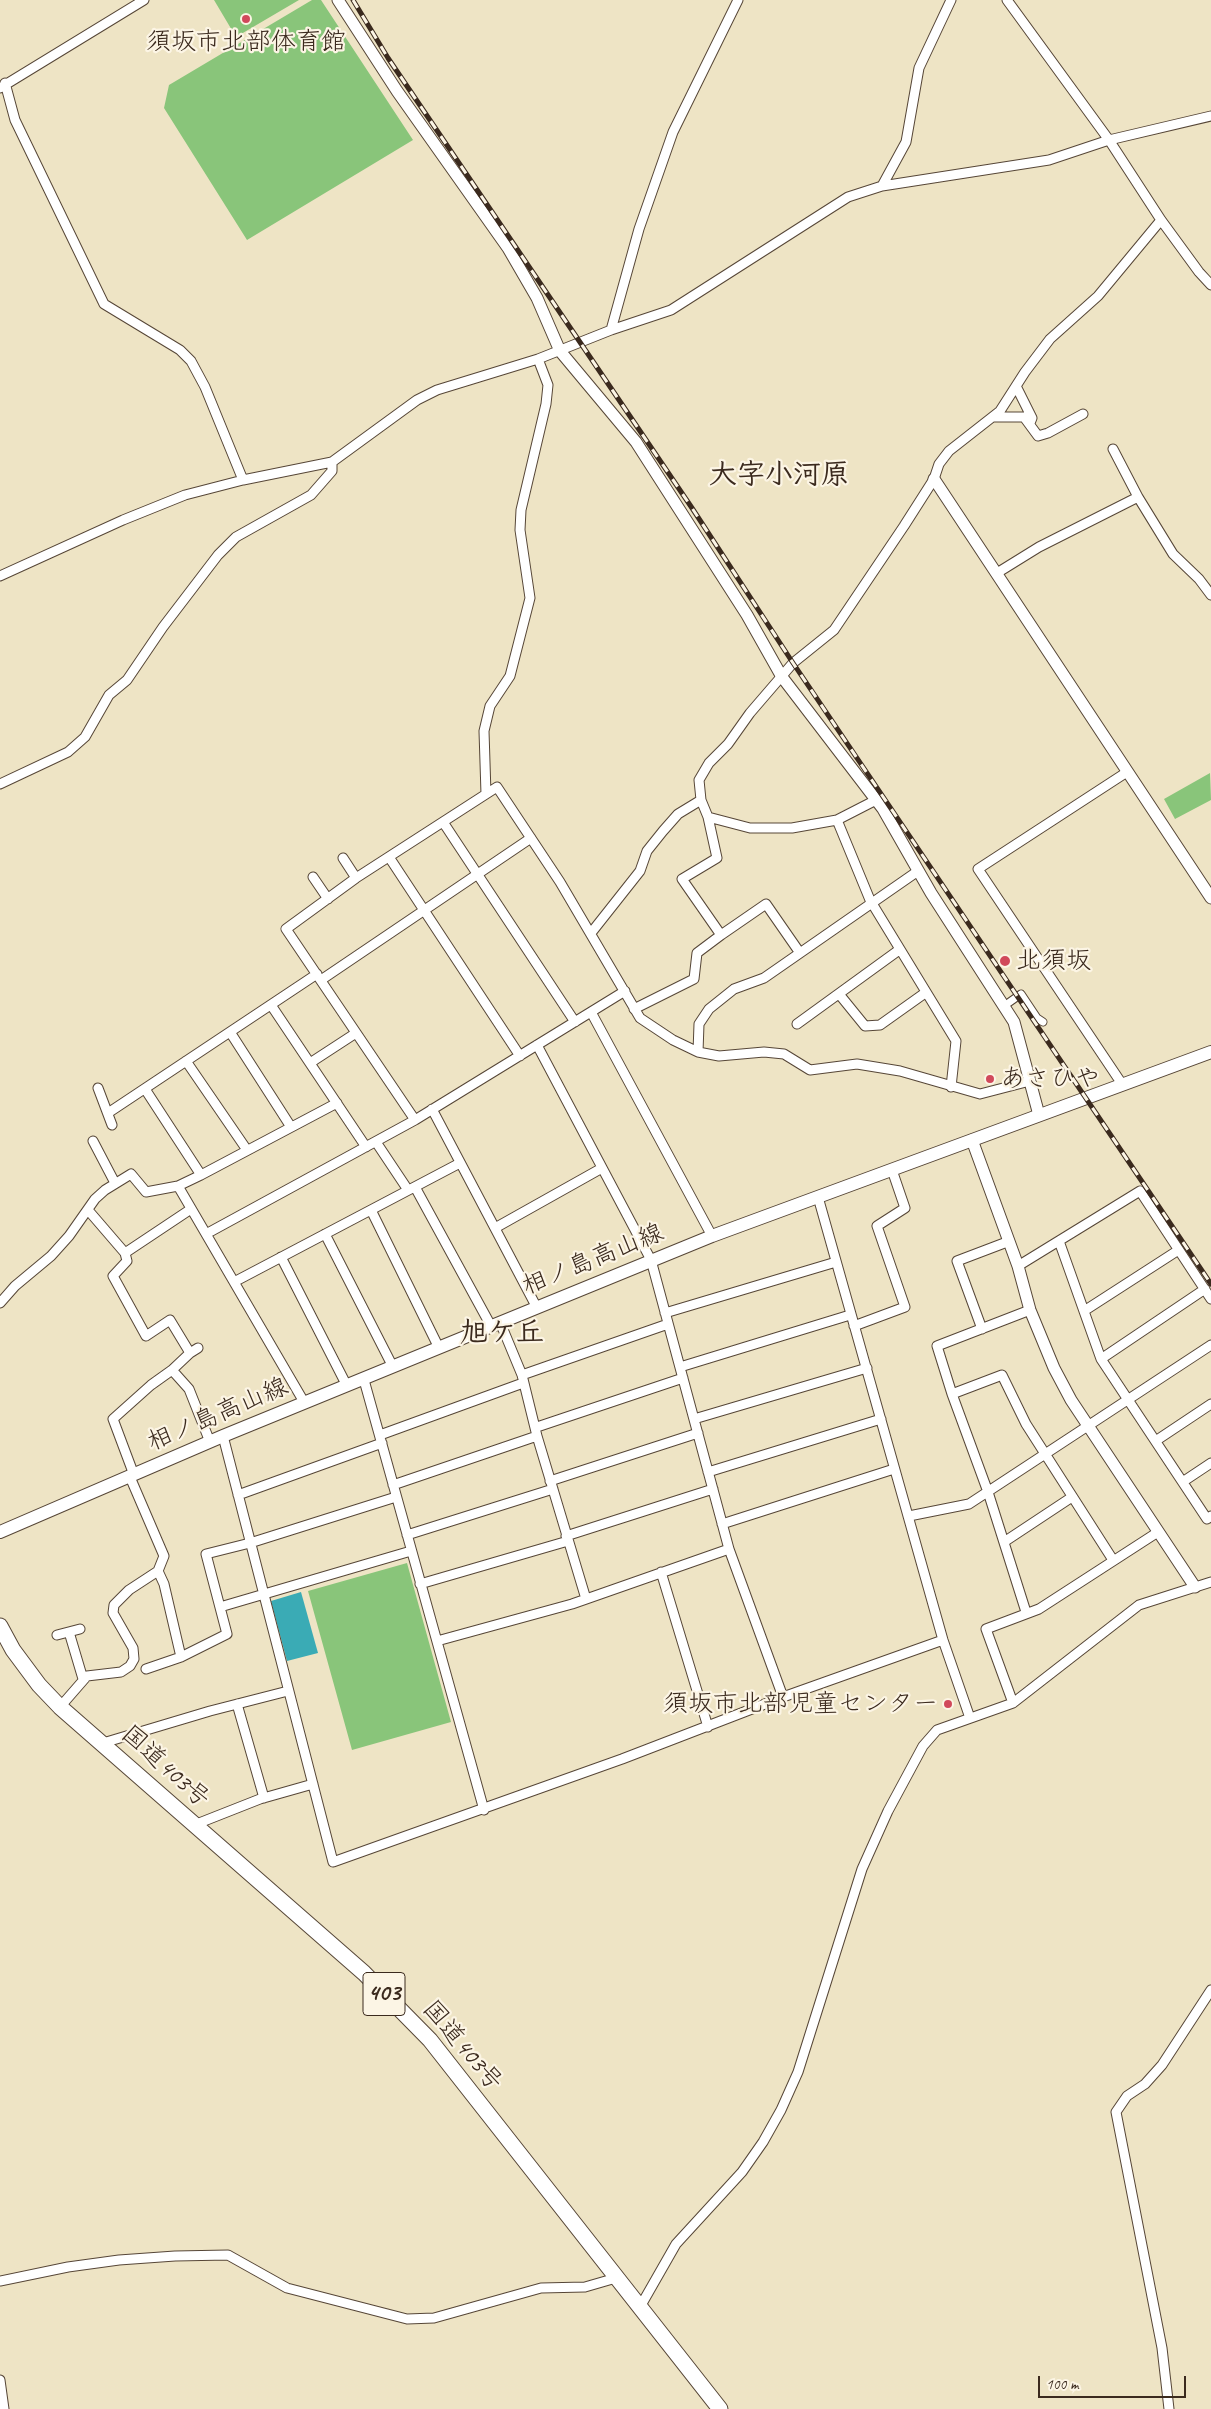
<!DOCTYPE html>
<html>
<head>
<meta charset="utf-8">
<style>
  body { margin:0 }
  #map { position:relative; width:1211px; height:2409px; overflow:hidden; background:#eee4c5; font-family:Caveat,sans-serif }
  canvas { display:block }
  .scale { position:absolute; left:1038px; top:2376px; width:148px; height:22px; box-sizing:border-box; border:2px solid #3b2a1e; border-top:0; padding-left:6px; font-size:15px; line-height:18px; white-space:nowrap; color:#3b2a1e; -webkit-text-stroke:4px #fcf5e5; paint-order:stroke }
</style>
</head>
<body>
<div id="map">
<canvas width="1211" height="2409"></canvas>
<div class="scale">100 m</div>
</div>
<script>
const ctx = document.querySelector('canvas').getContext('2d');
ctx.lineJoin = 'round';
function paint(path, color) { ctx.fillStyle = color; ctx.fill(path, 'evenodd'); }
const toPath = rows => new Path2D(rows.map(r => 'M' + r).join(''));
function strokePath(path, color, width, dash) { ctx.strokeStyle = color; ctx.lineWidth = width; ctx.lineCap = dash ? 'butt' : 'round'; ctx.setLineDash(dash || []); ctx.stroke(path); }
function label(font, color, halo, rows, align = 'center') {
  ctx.font = font + ' Caveat,"Klee One",sans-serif'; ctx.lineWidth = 4.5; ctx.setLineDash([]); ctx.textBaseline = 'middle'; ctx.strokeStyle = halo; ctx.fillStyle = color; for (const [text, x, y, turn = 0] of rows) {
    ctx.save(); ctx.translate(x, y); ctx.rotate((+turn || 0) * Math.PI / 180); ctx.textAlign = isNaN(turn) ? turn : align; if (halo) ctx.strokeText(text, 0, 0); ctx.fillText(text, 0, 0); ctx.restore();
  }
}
const green = toPath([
  [214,0,299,0,236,37],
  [312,0,321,0,413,140,247,240,164,108,169,85],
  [1210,773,1211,800,1175,819,1164,799],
  [407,1563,451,1722,352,1750,308,1591]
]);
const water = toPath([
  [301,1592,318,1653,287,1661,271,1601]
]);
const pedestrian = toPath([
  [1004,1006,1021,994,1037,1018,1043,1022]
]);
const minor = toPath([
  [1007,0,1109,140,1161,220,1199,272,1211,285],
  [5,83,15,120,104,304,180,350,191,361,205,387,243,480],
  [0,88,144,0],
  [882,186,906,142,919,68,951,0],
  [611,330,639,229,673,132,738,0],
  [1016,386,1032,418,1030,423],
  [994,417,1024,417,1038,436,1048,433,1083,414],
  [1138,497,1173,554,1199,579,1211,595],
  [997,573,1039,547,1138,497,1113,449],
  [0,576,123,520,185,495,243,480,332,462,417,400,437,390,538,359,611,330,671,310,848,197,882,186,1049,160,1109,140,1211,116],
  [0,784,68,752,85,737,109,695,127,680,163,627,218,555,236,537,311,495,332,471,332,462],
  [486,794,484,731,490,706,510,676,530,598,520,530,521,510,546,404,548,385,538,359],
  [701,800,708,817,750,828,792,828,837,820],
  [876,800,837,820,870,900,956,1041,951,1087],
  [443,822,575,1022],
  [389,857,520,1056],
  [343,858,356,878],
  [313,877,328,899],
  [591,933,640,871,647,851,663,831,678,814,701,800,699,780,709,763,728,744,750,713,793,663,834,630,904,526,934,479,939,464,949,451,1000,411,1025,372,1050,339,1098,296,1161,220],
  [800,953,918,871],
  [321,980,531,838],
  [839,994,865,1026,880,1025,925,993],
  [271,1005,366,1147],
  [634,1009,694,979,697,953,721,935,682,879,717,858,708,817],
  [591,1012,712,1236],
  [797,1024,899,950],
  [230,1032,291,1127],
  [698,1052,699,1024,709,1009,734,989,764,978,800,953,766,904,721,935],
  [186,1061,247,1150],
  [310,1063,356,1033],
  [1122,1084,978,869,1127,772],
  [98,1088,112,1125],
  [145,1089,201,1175,178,1186,304,1402],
  [432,1109,536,1306],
  [108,1113,317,974],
  [415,1120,286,929,356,878,497,787,560,882,640,1018,673,1040,698,1052,719,1056,764,1052,784,1054,810,1070,857,1064,900,1071,980,1094,1030,1081],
  [93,1141,115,1183],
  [376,1142,408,1190],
  [201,1175,337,1103],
  [415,1187,491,1326],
  [818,1197,943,1640,970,1718],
  [88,1210,125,1253,191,1209],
  [371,1210,439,1348],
  [495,1228,602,1168],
  [206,1234,415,1120,625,991],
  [325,1234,393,1367],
  [1059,1241,1101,1359,1207,1519,1211,1516],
  [125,1253,127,1261,113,1276,146,1336,170,1320,190,1353,172,1370,189,1389,210,1442],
  [281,1257,347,1386],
  [1018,1266,1140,1191,1211,1299],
  [234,1282,460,1163],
  [0,1303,15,1286,51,1256,69,1236,95,1199,105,1190,131,1174,146,1192,178,1186],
  [1084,1311,1177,1251],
  [665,1313,836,1262],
  [500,1322,522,1375,537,1436,586,1599],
  [854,1326,905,1307,877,1226,905,1208,892,1170],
  [982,1329,957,1261,1007,1242],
  [190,1353,198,1348],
  [1101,1359,1205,1289],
  [680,1367,850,1315],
  [522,1375,668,1324],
  [364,1380,484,1810],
  [952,1394,937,1346,1030,1310],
  [694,1419,867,1368],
  [537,1427,683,1378],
  [380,1435,523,1383],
  [223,1436,333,1862,622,1759,783,1697,943,1640],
  [1157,1440,1211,1404],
  [708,1472,881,1419],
  [134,1475,113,1419,151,1385,172,1370],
  [550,1481,698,1433],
  [1184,1481,1211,1463],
  [393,1485,537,1436],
  [238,1495,382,1443],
  [909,1516,969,1504,1211,1345],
  [722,1524,894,1469],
  [407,1535,553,1489],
  [566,1536,713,1489],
  [1004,1542,1072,1497],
  [729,1549,783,1697],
  [158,1571,164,1584,181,1657],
  [661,1572,708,1727],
  [420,1584,568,1541],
  [220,1607,411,1551],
  [1026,1612,988,1492,952,1394,1002,1375,1026,1424,1113,1560],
  [69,1632,83,1679],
  [57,1635,80,1629],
  [437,1641,572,1604,729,1549,651,1260,537,1045],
  [146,1669,181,1657,227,1634,206,1554,250,1543,396,1497],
  [1013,1703,986,1629,1039,1609,1158,1532],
  [237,1704,264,1798],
  [60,1707,87,1676,121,1672,130,1666,134,1659,133,1648,113,1613,114,1605,129,1590,158,1571,164,1556,130,1477],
  [103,1743,210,1711,288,1691],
  [194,1825,260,1799,313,1784],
  [0,2281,68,2267,119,2260,175,2256,228,2255,287,2288,407,2319,434,2318,541,2288,585,2287,616,2278],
  [640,2307,676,2244,742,2172,763,2142,781,2110,798,2072,862,1869,888,1811,923,1746,937,1730,1013,1703,1139,1605,1211,1582],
  [0,2380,4,2409],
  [1169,2409,1162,2348,1116,2112,1127,2096,1145,2084,1162,2065,1211,1990]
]);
const tertiary = toPath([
  [338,0,397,91,508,248,537,298,560,351,636,442,747,615,782,677,883,809,931,893,1014,1022,1039,1115],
  [934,479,1211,898],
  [972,1140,1018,1266,1030,1310,1054,1368,1071,1400,1195,1587]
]);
const secondary = toPath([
  [0,1532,223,1436,712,1236,1211,1052]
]);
const trunk = toPath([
  [0,1626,13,1650,39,1685,60,1707,364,1973,430,2040,720,2409]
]);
const rail = toPath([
  [353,0,388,58,692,508,793,663,1211,1284]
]);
const markers = [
  [246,19,5,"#d1495b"],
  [1005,961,6,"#d1495b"],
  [990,1079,5,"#d1495b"],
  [948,1704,5,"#d1495b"]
];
const shields = [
  [384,1994,42]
];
const shieldNames = [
  ["403",384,1994]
];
const poiNames = [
  ["須坂市北部体育館",246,42,"center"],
  ["北須坂",1016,961],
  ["あさひや",1000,1079],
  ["須坂市北部児童センター",938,1704,"right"]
];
const streetNames = [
  ["相ノ島高山線",593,1260,-22],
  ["相ノ島高山線",218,1415,-23],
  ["国道403号",165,1767,42],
  ["国道403号",462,2046,50]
];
const quarterNames = [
  ["大字小河原",779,476],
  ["旭ケ丘",502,1334]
];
paint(green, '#89c57a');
paint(water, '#3aabb5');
strokePath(pedestrian, '#564637', 9);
strokePath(minor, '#564637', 11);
strokePath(tertiary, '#564637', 13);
strokePath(secondary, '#564637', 14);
strokePath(trunk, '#564637', 17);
strokePath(pedestrian, '#fff', 7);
strokePath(minor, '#fff', 9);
strokePath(tertiary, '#fff', 11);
strokePath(secondary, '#fff', 12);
strokePath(trunk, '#fff', 15);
strokePath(rail, '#3b2a1e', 5);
strokePath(rail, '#fcf5e5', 3, [9]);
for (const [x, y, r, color] of markers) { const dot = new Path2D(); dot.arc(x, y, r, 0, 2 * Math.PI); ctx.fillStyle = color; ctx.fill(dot); strokePath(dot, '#fcf5e5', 2); }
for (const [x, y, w] of shields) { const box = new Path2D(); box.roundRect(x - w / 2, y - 21.5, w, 43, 4); ctx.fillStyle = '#fcf5e5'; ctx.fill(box); strokePath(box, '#3b2a1e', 1); }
label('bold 24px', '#3b2a1e', null, shieldNames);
label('25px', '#3b2a1e', '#fcf5e5', poiNames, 'left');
label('25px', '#3b2a1e', '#fcf5e5', streetNames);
label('bold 28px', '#3b2a1e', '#fcf5e5', quarterNames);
</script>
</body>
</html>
